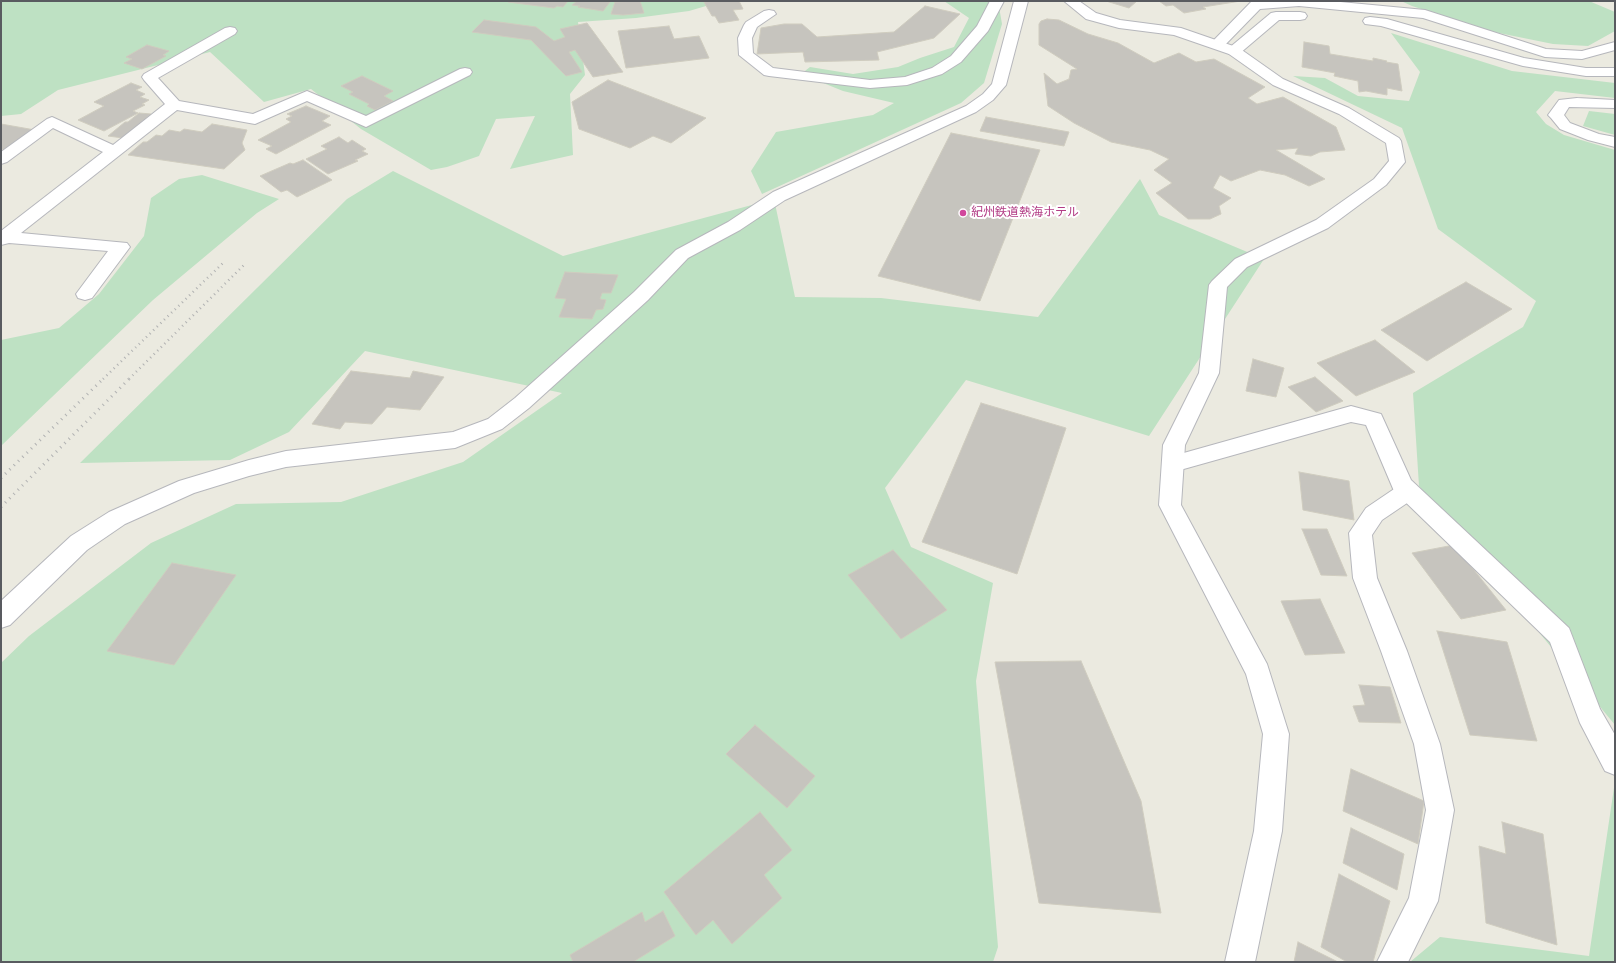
<!DOCTYPE html>
<html>
<head>
<meta charset="utf-8">
<style>
  body { margin:0 }
  #map { position:relative; width:1616px; height:963px; overflow:hidden; background:#ebeae0; font-family:Helvetica,sans-serif }
  canvas { display:block }
  .frame { position:absolute; inset:0; border:2px solid #595b60; pointer-events:none }
</style>
</head>
<body>
<div id="map">
<canvas width="1616" height="963"></canvas>
<div class="frame"></div>
</div>
<script>
const ctx = document.querySelector('canvas').getContext('2d');
ctx.lineJoin = 'round';
function paint(path, color) { ctx.fillStyle = color; ctx.fill(path, 'evenodd'); }
const toPath = rows => new Path2D(rows.map(r => 'M' + r).join(''));
function strokePath(path, color, width, dash) { ctx.strokeStyle = color; ctx.lineWidth = width; ctx.lineCap = dash ? 'butt' : 'round'; ctx.setLineDash(dash || []); ctx.stroke(path); }
function label(font, color, halo, rows, align = 'center') {
  ctx.font = font + ' Helvetica,"Noto Sans JP",sans-serif'; ctx.lineWidth = 4; ctx.setLineDash([]); ctx.textBaseline = 'middle'; ctx.strokeStyle = halo; ctx.fillStyle = color; for (const [text, x, y, turn = 0] of rows) {
    ctx.save(); ctx.translate(x, y); ctx.rotate((+turn || 0) * Math.PI / 180); ctx.textAlign = isNaN(turn) ? turn : align; if (halo) ctx.strokeText(text, 0, 0); ctx.fillText(text, 0, 0); ctx.restore();
  }
}
const green = toPath([
  [1,1,723,1,689,11,636,18,578,22,585,75,570,94,573,155,510,169,535,116,496,119,479,156,447,167,431,170,361,129,311,89,264,102,210,52,58,90,21,114,1,116],
  [944,1,998,1,1002,24,984,83,961,103,762,194,751,171,776,132,873,115,894,103,843,91,801,74,810,67,853,74,898,67,920,58,954,47,969,18],
  [1401,1,1589,1,1615,12,1615,31,1588,46,1553,44,1494,32,1412,6],
  [1391,33,1512,71,1615,83,1615,98,1555,91,1536,112,1546,124,1564,135,1615,150,1615,725,1419,486,1413,393,1523,327,1536,301,1438,229,1402,128,1293,76,1325,78,1358,96,1409,101,1420,72],
  [1589,111,1615,114,1615,135,1583,126],
  [393,171,563,256,774,199,795,297,881,298,1038,317,1140,179,1159,215,1264,259,1149,436,966,380,885,488,911,547,993,583,976,681,998,947,993,962,1,962,1,663,29,636,151,543,236,504,341,502,463,462,562,393,365,351,289,432,230,460,80,463,347,199],
  [202,175,279,199,257,213,153,300,1,446,1,340,59,328,99,294,144,236,151,198,179,179],
  [1615,781,1615,962,1410,962,1440,937,1589,956]
]);
const building = toPath([
  [509,1,568,1,563,7,557,6,554,8,508,2,509,1],
  [577,1,599,1,610,2,603,11,578,7,580,6,572,5,577,1],
  [640,1,644,13,623,15,611,14,615,2,640,1],
  [712,1,739,1,743,9,733,10,739,20,719,23,715,16,712,16,704,2,712,1],
  [1106,1,1137,1,1129,8,1106,1],
  [1159,1,1241,1,1203,7,1206,9,1184,13,1173,5,1166,6,1159,1],
  [925,6,960,14,934,38,877,52,879,60,805,62,803,52,757,54,761,28,784,24,802,24,817,37,894,32,925,6],
  [1047,19,1059,20,1088,34,1118,43,1154,63,1179,53,1196,62,1214,59,1265,87,1248,98,1257,104,1283,97,1336,127,1345,150,1320,152,1311,156,1295,154,1298,148,1276,150,1325,179,1309,186,1285,175,1260,170,1231,181,1220,175,1213,188,1231,198,1219,206,1221,214,1210,219,1188,219,1156,193,1172,183,1154,170,1169,159,1150,150,1111,142,1074,123,1048,106,1044,73,1057,84,1069,79,1071,70,1077,69,1039,45,1039,24,1041,21,1047,19],
  [484,20,536,27,554,41,565,37,560,29,587,23,623,72,593,77,575,50,569,52,582,72,566,76,531,40,472,32,484,20],
  [669,26,674,39,699,36,709,58,626,68,618,31,669,26],
  [1304,42,1329,46,1330,54,1373,61,1373,58,1387,61,1386,62,1398,64,1402,91,1387,88,1387,95,1366,91,1359,92,1358,81,1334,76,1335,73,1302,67,1304,42],
  [147,45,169,51,163,55,166,56,142,69,124,63,132,59,126,57,147,45],
  [362,76,393,91,384,96,393,101,375,110,367,106,369,104,349,94,353,92,341,86,362,76],
  [608,80,706,118,671,143,653,136,630,148,579,129,572,102,608,80],
  [131,83,142,87,136,90,145,94,140,97,149,100,142,104,145,105,133,111,138,113,104,131,78,120,104,106,94,102,131,83],
  [306,106,330,116,322,121,331,125,276,154,266,149,272,146,258,140,291,122,286,119,292,116,287,114,306,106],
  [139,113,151,114,123,138,108,136,125,122,128,122,139,113],
  [986,117,1069,132,1064,146,980,131,986,117],
  [1,124,35,130,7,150,1,149,1,124],
  [212,124,247,130,242,143,245,150,224,169,128,155,143,142,147,142,156,135,162,136,169,130,180,132,184,129,202,132,212,124],
  [951,133,1040,150,980,301,878,276,951,133],
  [339,137,348,143,352,140,366,149,362,151,368,154,355,160,358,161,328,174,306,159,327,149,321,146,339,137],
  [303,160,332,180,297,197,287,190,281,192,260,176,290,163,293,164,303,160],
  [565,272,618,275,611,293,602,293,600,299,606,300,603,309,596,310,592,319,559,317,566,299,555,298,565,272],
  [1466,282,1512,309,1427,361,1381,330,1466,282],
  [1375,340,1415,372,1356,396,1317,363,1375,340],
  [1253,359,1284,368,1276,397,1246,391,1253,359],
  [351,371,410,378,413,371,444,377,420,410,387,407,372,424,345,422,340,429,312,424,351,371],
  [1315,377,1343,401,1316,412,1288,387,1315,377],
  [981,403,1066,428,1017,574,922,542,981,403],
  [1299,472,1349,481,1354,520,1303,510,1299,472],
  [1302,529,1327,529,1347,576,1321,575,1302,529],
  [1454,545,1506,610,1461,619,1412,553,1454,545],
  [893,550,947,610,901,639,848,575,893,550],
  [172,563,236,575,174,665,107,651,172,563],
  [1320,599,1345,653,1305,655,1281,601,1320,599],
  [1437,631,1507,642,1537,741,1470,735,1437,631],
  [1081,661,1141,801,1161,913,1039,903,995,662,1081,661],
  [1359,685,1390,687,1401,723,1359,722,1353,706,1365,705,1359,685],
  [755,725,815,776,787,808,726,754,755,725],
  [1351,769,1424,801,1418,844,1343,811,1351,769],
  [760,812,792,850,764,875,782,898,732,944,713,920,696,935,664,892,760,812],
  [1502,822,1543,834,1557,945,1486,923,1479,846,1506,854,1502,822],
  [1351,828,1404,854,1397,890,1343,863,1351,828],
  [1339,874,1390,901,1373,962,1347,962,1321,947,1339,874],
  [663,911,675,936,633,962,573,962,570,955,642,912,645,922,663,911],
  [1298,942,1338,962,1294,962,1298,942]
]);
const service = toPath([
  [230,27,235,28,237,31,235,34,158,78,179,101,253,114,307,91,366,116,460,69,465,68,470,69,472,72,470,75,366,127,307,101,255,124,177,110,21,233,127,243,130,247,92,298,85,300,78,298,76,294,108,251,9,243,1,245,1,231,103,152,53,128,7,162,1,164,1,152,47,119,52,117,113,145,165,104,144,80,142,77,144,74,225,28,230,27],
  [1408,482,1416,485,1419,491,1416,497,1382,520,1372,535,1377,578,1407,651,1440,744,1454,810,1438,901,1408,962,1377,962,1409,898,1426,810,1414,744,1381,651,1353,578,1349,533,1366,508,1400,485,1408,482]
]);
const minor = toPath([
  [990,1,1004,1,988,31,961,62,942,74,907,85,870,88,769,76,764,75,739,55,738,38,744,25,746,22,764,11,769,10,774,11,776,14,757,27,752,38,753,53,773,68,870,80,905,77,932,68,951,56,977,26,990,1],
  [1014,1,1028,1,1006,85,993,100,976,112,785,200,740,230,688,258,648,300,529,408,502,429,455,448,286,467,249,476,194,493,125,524,87,550,10,625,1,628,1,601,71,536,109,512,179,481,249,460,286,451,453,432,488,419,515,398,634,292,676,250,728,222,773,192,966,106,983,94,992,84,1014,1],
  [1257,1,1330,1,1425,10,1546,49,1582,51,1615,42,1615,50,1582,59,1545,57,1423,18,1299,6,1260,9,1223,47,1218,48,1213,47,1211,44,1213,41,1251,2,1257,1],
  [1276,12,1300,12,1305,13,1307,16,1305,19,1300,20,1279,20,1239,54,1234,55,1229,54,1227,51,1229,48,1271,13,1276,12],
  [1370,17,1387,19,1524,58,1586,68,1615,68,1615,76,1586,76,1523,66,1381,26,1365,24,1363,21,1365,18,1370,17],
  [1577,98,1615,100,1615,108,1569,107,1564,115,1570,123,1599,134,1615,137,1615,147,1588,140,1560,129,1551,118,1548,115,1559,100,1577,98],
  [1351,406,1381,414,1411,480,1569,628,1600,709,1615,735,1615,775,1605,771,1580,723,1550,642,1394,491,1366,425,1351,422,1173,472,1165,470,1162,464,1165,458,1173,456,1351,406]
]);
const tertiary = toPath([
  [1064,1,1079,1,1096,13,1120,20,1181,28,1239,48,1283,79,1349,108,1399,138,1401,141,1405,162,1386,185,1328,228,1247,267,1227,287,1219,373,1185,445,1181,505,1267,664,1289,734,1282,831,1255,962,1225,962,1254,831,1263,734,1246,674,1159,505,1163,445,1199,373,1209,285,1212,281,1235,259,1316,220,1374,179,1389,161,1386,143,1339,114,1273,85,1229,54,1174,35,1119,28,1086,19,1064,1]
]);
const railFar1 = toPath([
  [103,379,224,262],
  [129,379,244,265]
]);
const rail = toPath([
  [1,478,104,378],
  [1,507,130,378]
]);
const markers = [
  [963,213,4,"#d1479c"]
];
const farHotelnames = [
  ["紀州鉄道熱海ホテル",971,213]
];
paint(green, '#bee1c3');
paint(building, '#c6c4be');
strokePath(building, '#cfccbf', 1);
strokePath(service, '#b6b7bc', 2);
strokePath(minor, '#b6b7bc', 2);
strokePath(tertiary, '#b6b7bc', 2);
paint(service, '#fff');
paint(minor, '#fff');
paint(tertiary, '#fff');
strokePath(railFar1, '#b1b2b2', 2.5, [1, 4]);
strokePath(rail, '#b1b2b2', 3, [1, 5]);
for (const [x, y, r, color] of markers) { const dot = new Path2D(); dot.arc(x, y, r, 0, 2 * Math.PI); ctx.fillStyle = color; ctx.fill(dot); strokePath(dot, '#fff', 1.5); }
label('12px', '#b23c85', '#fff', farHotelnames, 'left');
</script>
</body>
</html>
